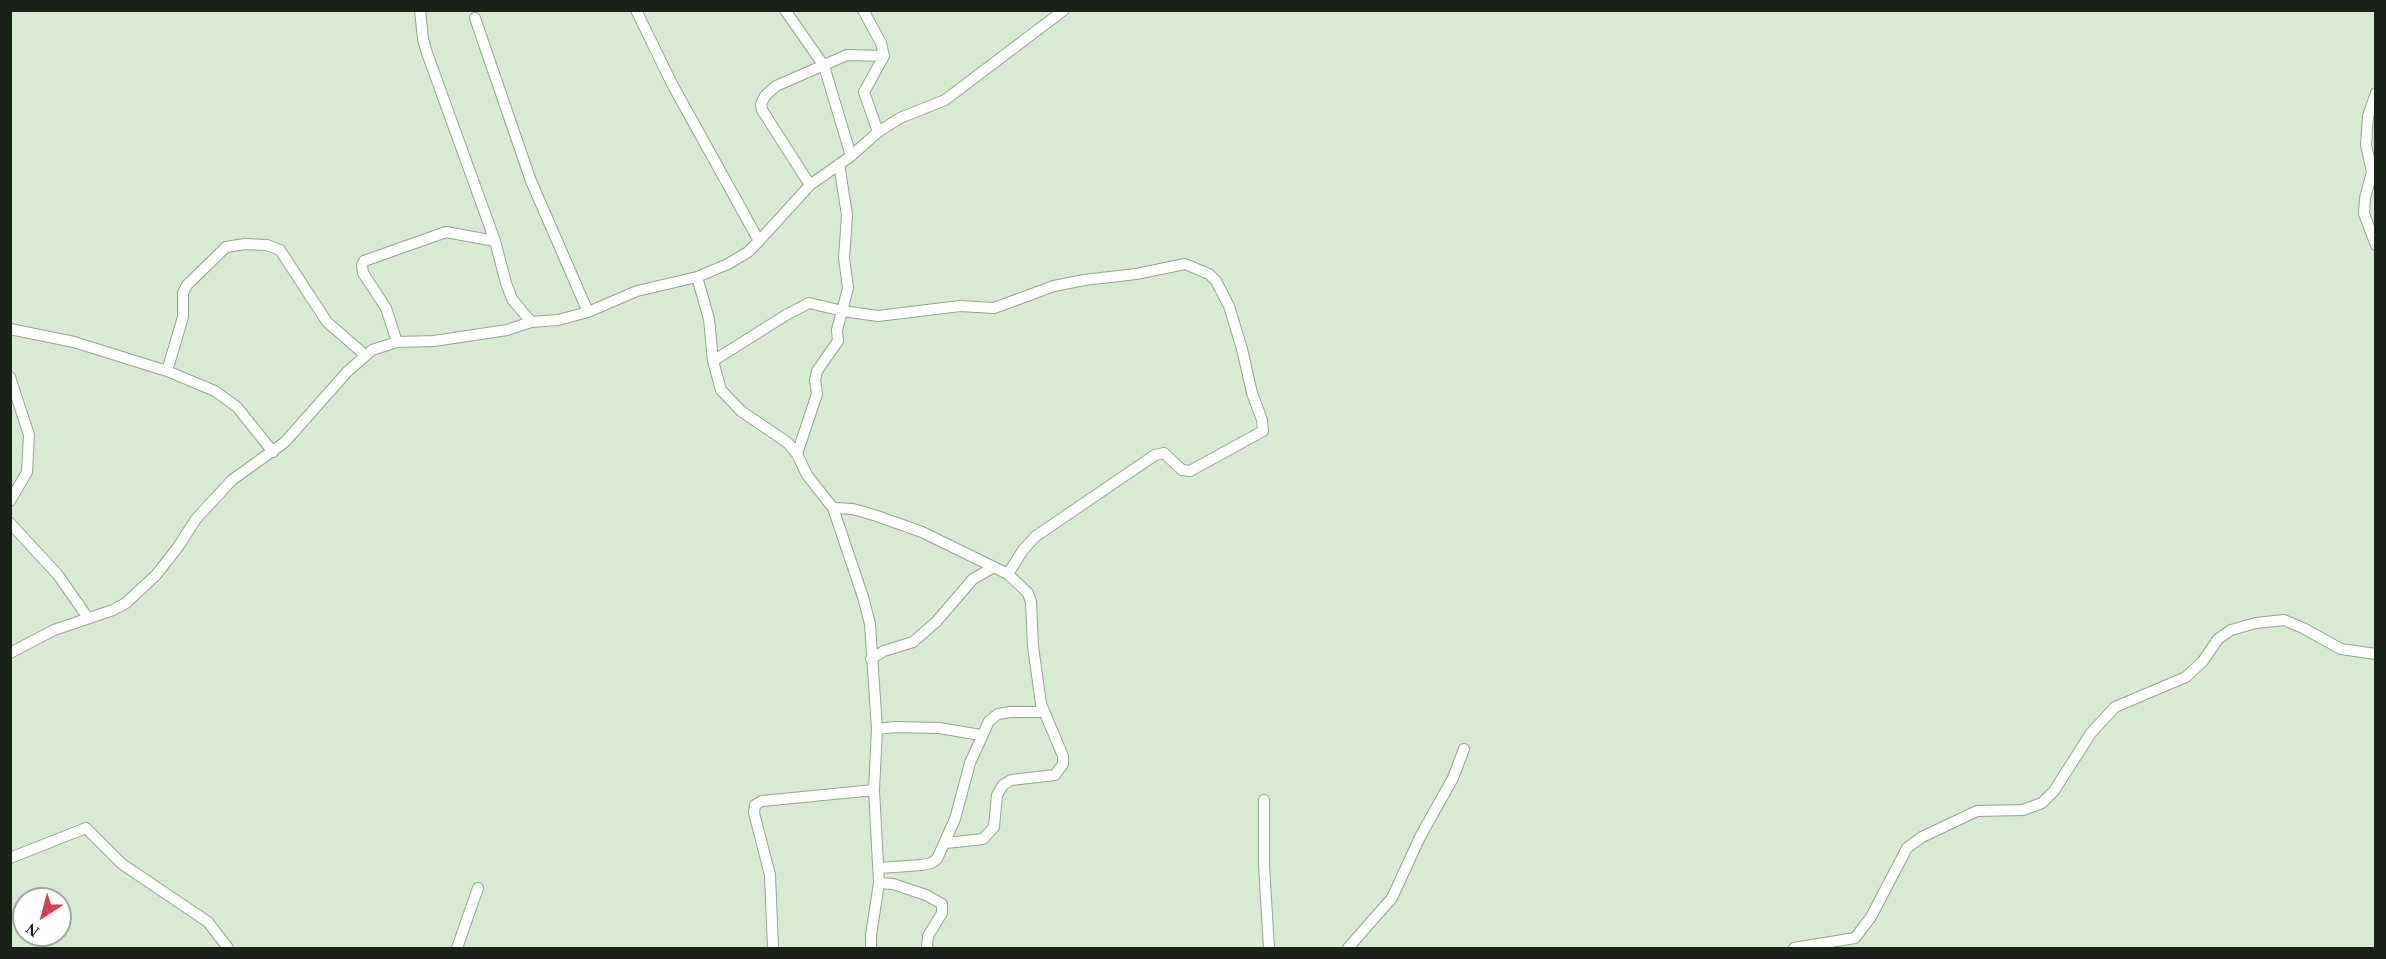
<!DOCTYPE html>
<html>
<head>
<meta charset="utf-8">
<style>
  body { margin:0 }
  #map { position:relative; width:2386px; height:959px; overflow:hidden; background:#d7ebd2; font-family:"Times New Roman",serif }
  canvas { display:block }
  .frame { position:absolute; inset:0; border:12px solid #192118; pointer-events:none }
  .north { position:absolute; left:12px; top:887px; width:60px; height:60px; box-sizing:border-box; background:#fff; border:2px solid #a3a6a3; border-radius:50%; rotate:216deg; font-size:16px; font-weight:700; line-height:24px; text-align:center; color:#192118 }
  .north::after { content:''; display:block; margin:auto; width:21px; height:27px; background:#d14152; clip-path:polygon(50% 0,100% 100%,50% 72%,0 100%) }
</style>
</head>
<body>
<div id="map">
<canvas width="2386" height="959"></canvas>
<div class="frame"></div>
<div class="north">N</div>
</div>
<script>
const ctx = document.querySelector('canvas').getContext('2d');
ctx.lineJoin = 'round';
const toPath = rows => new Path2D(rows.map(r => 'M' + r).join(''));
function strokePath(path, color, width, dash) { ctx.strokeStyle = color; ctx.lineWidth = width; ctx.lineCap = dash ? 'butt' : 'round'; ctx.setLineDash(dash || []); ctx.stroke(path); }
const minor = toPath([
  [420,10,423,39,427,53,495,241,506,283,512,299,531,322],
  [636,10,672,84,759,241],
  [785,10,824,66,851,156],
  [863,10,881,43,884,56,864,92,878,132],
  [475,18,531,181,588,312],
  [2376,93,2368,116,2366,145,2372,172,2365,198,2364,214,2376,245],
  [810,185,762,110,761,104,765,96,776,86,847,55,884,56],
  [697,277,709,319,713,361,721,390,741,411,788,443,797,454,807,475,833,508,863,597,870,624,877,729,874,790,879,883,871,935,871,948],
  [10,329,74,342,167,371,215,391,237,407,273,452],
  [397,342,386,308,363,273,362,265,364,261,446,232,495,241],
  [713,361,786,315,809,303,843,311,878,316,960,306,994,308,1054,286,1084,280,1136,274,1185,264,1209,274,1216,281,1229,306,1242,349,1252,393,1262,420,1263,431,1190,471,1182,470,1164,453,1155,455,1036,536,1023,550,1008,574],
  [167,371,183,317,183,293,187,285,226,247,245,244,267,245,280,250,327,322,365,355],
  [10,377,29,435,27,472,10,501],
  [797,454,817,394,815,380,817,371,838,341,837,330,848,288,844,258,847,215,839,164],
  [833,508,853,509,877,516,922,532,1008,574,1028,593,1031,602,1033,646,1041,704,1063,756,1063,764,1055,775,1011,780,1003,785,997,795,994,827,983,839,946,843],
  [10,523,58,575,88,618],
  [10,653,54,630,113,610,126,603,156,575,178,547,196,519,232,480,285,442,347,372,372,350,397,342,434,341,507,330,531,322,558,320,588,312,637,291,697,277,728,264,748,252,759,241,810,185,851,156,878,132,900,118,945,100,1064,10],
  [871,659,884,651,913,642,936,622,973,579,994,567],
  [877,729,895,727,939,728,981,735],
  [1264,800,1264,866,1269,948],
  [10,858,86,828,122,864,208,922,228,948],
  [879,868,922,865,931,863,937,859,955,819,970,763,989,721,998,714,1010,712,1044,712],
  [879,883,893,884,926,895,942,904,942,913,928,936,927,948],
  [457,948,478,888],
  [773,948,770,875,754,813,755,805,762,801,874,790],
  [1348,948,1392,898,1420,837,1453,778,1464,749],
  [1794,948,1855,938,1871,917,1907,848,1922,837,1977,811,2023,810,2042,803,2054,791,2091,733,2115,707,2186,677,2203,661,2218,639,2231,630,2256,623,2284,620,2303,628,2341,649,2376,654]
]);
strokePath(minor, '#93a68e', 12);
strokePath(minor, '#fff', 10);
</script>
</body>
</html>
